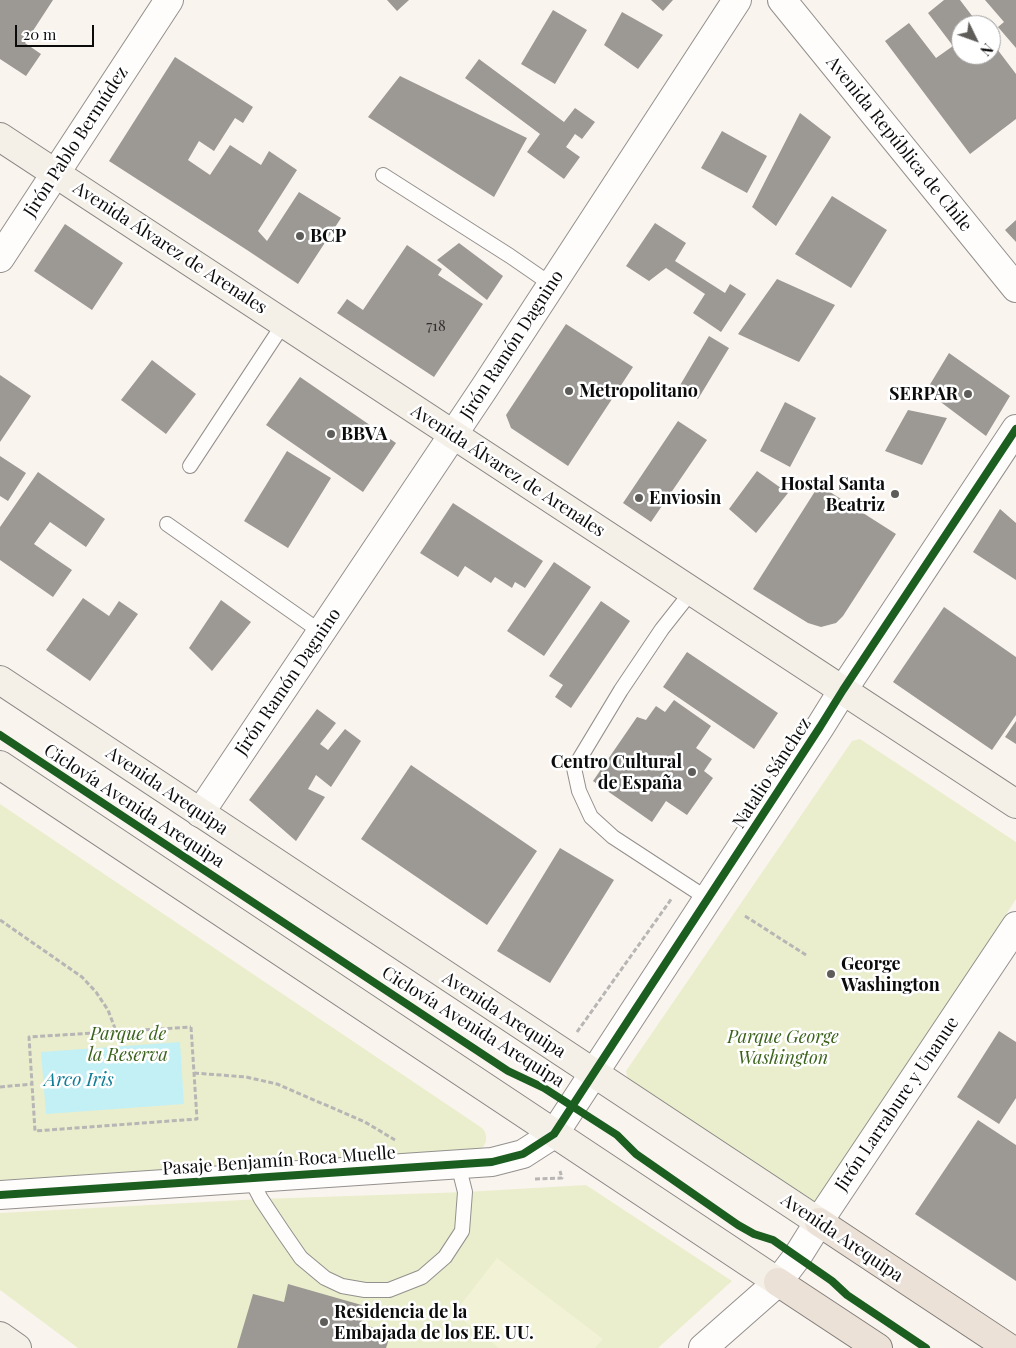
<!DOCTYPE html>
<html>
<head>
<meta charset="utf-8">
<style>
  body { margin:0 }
  #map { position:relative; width:1016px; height:1348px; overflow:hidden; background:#faf4ee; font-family:"Playfair Display",serif }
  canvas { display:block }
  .north { position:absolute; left:951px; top:15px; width:50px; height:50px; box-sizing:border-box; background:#fff; border:1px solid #9d9d9d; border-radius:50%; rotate:132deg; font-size:14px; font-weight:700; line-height:20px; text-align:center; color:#0b0b0b }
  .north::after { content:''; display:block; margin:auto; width:18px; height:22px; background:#5f5d5a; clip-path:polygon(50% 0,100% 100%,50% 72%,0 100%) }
  .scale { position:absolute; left:15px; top:25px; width:79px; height:22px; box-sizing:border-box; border:2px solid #0b0b0b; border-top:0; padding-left:6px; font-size:15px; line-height:18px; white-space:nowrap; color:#0b0b0b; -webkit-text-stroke:4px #fff; paint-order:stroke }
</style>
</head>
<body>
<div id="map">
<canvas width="1016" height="1348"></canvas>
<div class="north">N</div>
<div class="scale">20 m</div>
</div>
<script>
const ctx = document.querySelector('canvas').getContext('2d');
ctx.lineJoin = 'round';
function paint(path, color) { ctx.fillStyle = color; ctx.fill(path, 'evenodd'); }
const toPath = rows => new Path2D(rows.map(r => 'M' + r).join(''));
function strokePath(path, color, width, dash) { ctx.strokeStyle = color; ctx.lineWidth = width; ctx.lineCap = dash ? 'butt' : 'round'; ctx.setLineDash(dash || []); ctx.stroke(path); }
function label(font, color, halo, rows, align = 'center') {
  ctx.font = font + ' "Playfair Display",serif'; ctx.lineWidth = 5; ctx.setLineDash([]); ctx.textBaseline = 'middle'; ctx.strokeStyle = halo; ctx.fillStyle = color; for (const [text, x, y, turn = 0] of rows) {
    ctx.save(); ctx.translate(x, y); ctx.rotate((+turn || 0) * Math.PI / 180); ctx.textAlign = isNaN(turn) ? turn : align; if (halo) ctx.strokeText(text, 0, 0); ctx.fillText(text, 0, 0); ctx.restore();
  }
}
const green = toPath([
  [860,739,1016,842,1016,899,823,1198,809,1206,629,1085,626,1071,852,741],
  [0,804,482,1128,485,1132,486,1136,486,1141,484,1146,480,1149,442,1153,0,1180],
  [586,1185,732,1281,658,1348,78,1348,0,1290,0,1213,261,1199,465,1192]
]);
const pitch = toPath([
  [497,1258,603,1339,595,1348,499,1348,454,1313]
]);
const water = toPath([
  [180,1042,184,1104,46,1114,41,1052]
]);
const building = toPath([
  [0,0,53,0,25,43,41,54,26,76,0,59],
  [387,0,409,0,397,11],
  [651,0,673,0,663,11],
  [944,0,960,0,979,25,961,25,961,55,991,55,991,41,1016,74,1016,119,970,154,885,41,909,23,936,58,953,46,928,13],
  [985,0,1016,0,1016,48,998,27,1004,22],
  [553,10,587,30,555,84,521,64],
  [622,12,663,35,638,69,604,45],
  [175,57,253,107,243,123,235,118,214,151,199,141,188,160,210,175,230,145,261,165,269,151,297,170,258,231,267,241,299,192,341,218,298,284,247,250,109,161],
  [479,59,564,122,575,108,595,122,582,139,575,134,566,147,580,157,564,179,527,152,540,134,465,78],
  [400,76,527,138,494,197,368,117],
  [800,113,831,137,776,226,752,207],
  [722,131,767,156,747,193,701,168],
  [832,196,887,230,851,288,795,254],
  [1016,220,1016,242,1005,230],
  [655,223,686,243,675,261,725,293,730,284,746,294,721,332,693,313,705,294,666,268,649,281,626,266],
  [65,224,123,263,92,310,34,271],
  [459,243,503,276,487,300,437,260],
  [407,245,442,269,438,275,483,304,434,377,337,313,347,299,363,310],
  [777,279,835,305,799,362,738,334],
  [566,324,633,367,568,466,511,428,506,415],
  [709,336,729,348,698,399,679,387],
  [949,353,1010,396,986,436,926,391],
  [152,360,196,394,166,434,121,400],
  [0,375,31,396,0,442],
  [300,377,396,443,363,492,266,425],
  [785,402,816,418,790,467,760,451],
  [908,410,947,418,922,465,885,451],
  [678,421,707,440,651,522,623,503],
  [287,451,331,478,288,548,244,521],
  [0,456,26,473,8,501,0,496],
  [757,471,788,493,756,533,729,509],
  [38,472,105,519,86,547,50,522,34,544,72,570,53,597,0,560,0,527],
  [819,485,896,534,843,616,836,623,821,627,808,623,753,589],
  [453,503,543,561,525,588,515,582,512,588,495,577,491,583,465,566,458,577,420,553],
  [1000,509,1016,523,1016,580,973,552],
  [554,562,591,587,544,656,507,631],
  [83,598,109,616,119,601,138,614,90,681,46,650],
  [221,600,251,622,212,671,189,648],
  [601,601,630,621,571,708,555,697,563,685,549,676],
  [944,607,1016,657,1016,715,992,750,893,682],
  [687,652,778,713,754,749,663,687],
  [674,700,711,726,696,748,712,759,704,771,713,778,687,815,666,801,652,822,593,781,637,717,646,720,656,706,665,712],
  [317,709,336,723,320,744,328,750,345,729,361,741,331,787,316,775,308,789,325,797,296,841,249,800],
  [1016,721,1016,744,1005,737],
  [411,765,537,851,487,925,361,839],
  [560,848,614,880,550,983,497,951],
  [999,1031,1016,1042,1016,1098,999,1124,957,1097],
  [978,1120,1016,1145,1016,1281,915,1214],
  [288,1284,365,1306,361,1324,391,1333,386,1348,237,1348,253,1294,284,1302]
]);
const path = toPath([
  [745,916,806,955],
  [0,920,82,977,96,992,108,1010,116,1031],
  [191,1027,197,1119,35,1131,29,1037,191,1027],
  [577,1032,672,898],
  [194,1073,246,1077,277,1084,365,1122,395,1140],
  [0,1087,32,1084],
  [535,1179,562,1178,560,1171]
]);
const service = toPath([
  [383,175,510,256,552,285],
  [190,466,284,323],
  [167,524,321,632],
  [692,591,662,629,621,690,574,768,579,791,591,817,613,837,708,899],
  [250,1178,261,1199,283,1232,301,1258,325,1278,342,1286,365,1290,389,1290,422,1277,445,1257,462,1231,465,1192,458,1164]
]);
const minor = toPath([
  [200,813,485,387,737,0],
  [0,1195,492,1162,523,1154,554,1134,820,727,843,690,1016,429]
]);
const tertiary = toPath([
  [782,0,1016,288],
  [0,258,169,0],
  [703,1348,778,1282,797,1257,827,1209,1016,926]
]);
const secondary = toPath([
  [0,137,1016,804],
  [0,680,819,1222],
  [0,765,778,1282],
  [0,1336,17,1348]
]);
const primary = toPath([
  [819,1222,1009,1348],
  [778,1282,878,1348]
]);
const cycleway = toPath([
  [0,735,508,1071,544,1088,617,1135,636,1154,738,1225,754,1234,773,1240,832,1281,847,1295,926,1348],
  [0,1195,492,1162,523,1154,554,1134,820,727,843,690,1016,429]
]);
const markers = [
  [300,236,5,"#5f5d5a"],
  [569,391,5,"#5f5d5a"],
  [968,394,5,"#5f5d5a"],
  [331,434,5,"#5f5d5a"],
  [895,494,5,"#5f5d5a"],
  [639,498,5,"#5f5d5a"],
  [692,772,5,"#5f5d5a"],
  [831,974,5,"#5f5d5a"],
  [324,1322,5,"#5f5d5a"]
];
const numberNames = [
  ["718",436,326]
];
const streetNames = [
  ["Jirón Pablo Bermúdez",76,142,-57],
  ["Avenida República de Chile",899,144,51],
  ["Avenida Álvarez de Arenales",170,248,33],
  ["Jirón Ramón Dagnino",512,345,-57],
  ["Avenida Álvarez de Arenales",508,471,33],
  ["Jirón Ramón Dagnino",288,682,-56],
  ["Natalio Sánchez",772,773,-57],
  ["Avenida Arequipa",167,791,34],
  ["Ciclovía Avenida Arequipa",134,806,33],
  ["Avenida Arequipa",504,1015,33],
  ["Ciclovía Avenida Arequipa",473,1027,32],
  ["Jirón Larrabure y Unanue",897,1104,-56],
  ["Pasaje Benjamín Roca Muelle",279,1161,-4],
  ["Avenida Arequipa",842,1238,34]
];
const poiNames = [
  ["BCP",310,236],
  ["Metropolitano",579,391],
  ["SERPAR",958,394,"right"],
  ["BBVA",341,434],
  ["Hostal Santa",885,484,"right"],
  ["Beatriz",885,505,"right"],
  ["Enviosin",649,498],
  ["Centro Cultural",682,762,"right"],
  ["de España",682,783,"right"],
  ["George",841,964],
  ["Washington",841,985],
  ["Residencia de la",334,1312],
  ["Embajada de los EE. UU.",334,1333]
];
const parkNames = [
  ["Parque de",128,1034],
  ["la Reserva",128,1055],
  ["Parque George",783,1037],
  ["Washington",783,1058]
];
const waterNames = [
  ["Arco Iris",79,1080]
];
paint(green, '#eaeecd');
paint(pitch, '#f2f2d7');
paint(water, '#c3f0f4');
paint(building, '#9c9894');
strokePath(service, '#93908d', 16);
strokePath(minor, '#93908d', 30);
strokePath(tertiary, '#93908d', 30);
strokePath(secondary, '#898784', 30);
strokePath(primary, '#807d7a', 30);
strokePath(path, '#b7b6b5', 3, [5, 2.5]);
strokePath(service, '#fefdfc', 14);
strokePath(minor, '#fefdfc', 28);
strokePath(tertiary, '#fefdfc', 28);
strokePath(secondary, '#f4f0e8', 28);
strokePath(primary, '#ece1d7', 28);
strokePath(cycleway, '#1b5e20', 8);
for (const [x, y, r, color] of markers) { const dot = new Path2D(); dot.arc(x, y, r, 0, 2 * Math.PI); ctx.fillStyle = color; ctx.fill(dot); strokePath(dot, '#fff', 2); }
label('15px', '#2f2e2d', null, numberNames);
label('18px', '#0b0b0b', '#fff', streetNames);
label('bold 18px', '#0b0b0b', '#fff', poiNames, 'left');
label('italic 18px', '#3b631b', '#fff', parkNames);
label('italic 19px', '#127d97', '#fff', waterNames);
</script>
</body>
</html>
